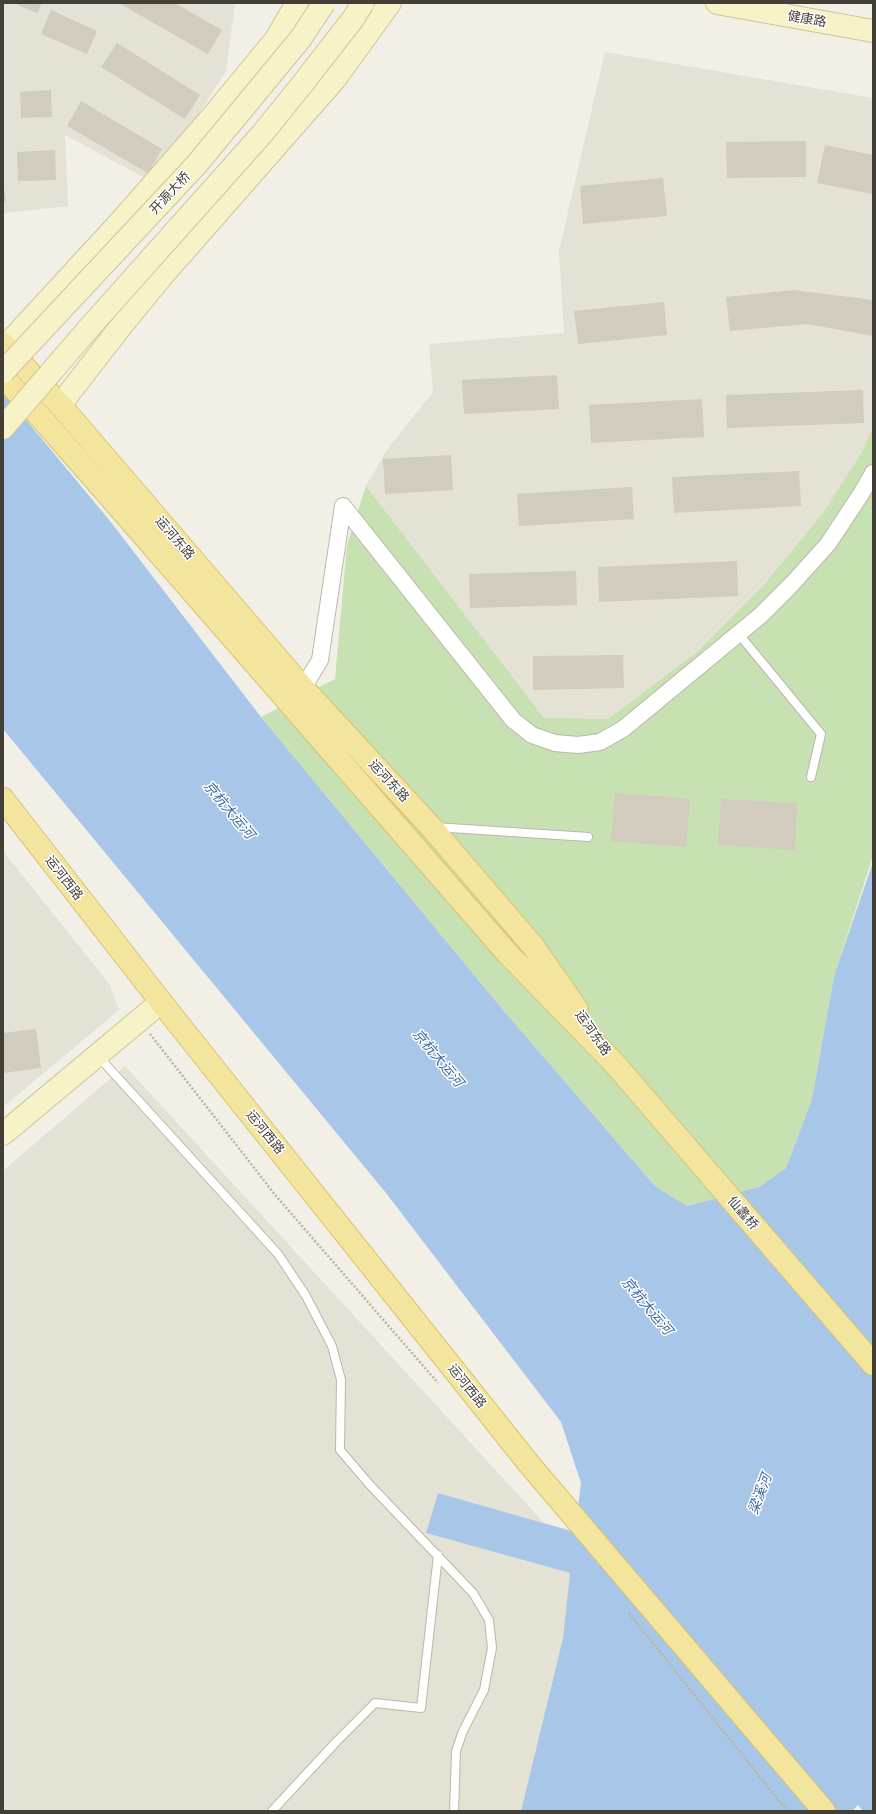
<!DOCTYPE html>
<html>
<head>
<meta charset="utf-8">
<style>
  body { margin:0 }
  #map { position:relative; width:876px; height:1814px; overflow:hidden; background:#f1efe6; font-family:Lato,sans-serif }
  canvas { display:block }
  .frame { position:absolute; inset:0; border:4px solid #433f36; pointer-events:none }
</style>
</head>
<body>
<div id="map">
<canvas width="876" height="1814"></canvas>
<div class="frame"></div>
</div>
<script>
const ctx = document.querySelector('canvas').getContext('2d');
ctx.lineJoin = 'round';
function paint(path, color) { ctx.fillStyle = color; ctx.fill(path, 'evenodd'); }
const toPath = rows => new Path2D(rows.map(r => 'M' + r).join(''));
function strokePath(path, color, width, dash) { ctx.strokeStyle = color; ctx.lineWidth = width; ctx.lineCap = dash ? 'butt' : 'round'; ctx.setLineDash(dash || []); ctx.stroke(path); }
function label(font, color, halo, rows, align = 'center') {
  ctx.font = font + ' Lato,"Noto Sans SC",sans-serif'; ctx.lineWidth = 3; ctx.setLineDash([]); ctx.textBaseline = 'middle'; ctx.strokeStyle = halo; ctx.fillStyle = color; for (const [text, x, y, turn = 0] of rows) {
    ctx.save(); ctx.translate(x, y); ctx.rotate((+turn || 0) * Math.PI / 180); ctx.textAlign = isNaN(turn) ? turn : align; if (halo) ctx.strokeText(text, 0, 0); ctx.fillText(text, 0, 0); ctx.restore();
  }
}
const residential = toPath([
  [3,3,235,3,226,71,190,127,145,178,65,135,68,206,3,213],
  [605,52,873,98,873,427,862,452,822,514,765,585,698,651,608,719,544,719,366,486,386,451,433,392,429,344,564,333,559,251],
  [3,851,110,985,119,1010,3,1107],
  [125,1066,544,1523,438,1493,426,1533,570,1573,563,1638,521,1811,3,1811,3,1171]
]);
const green = toPath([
  [873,427,873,856,834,976,812,1099,786,1168,759,1187,687,1206,655,1186,503,1010,261,717,335,679,347,545,366,486,544,718,608,719,698,651,764,585,822,514,862,452]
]);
const water = toPath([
  [3,392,110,521,261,717,503,1010,655,1186,687,1206,759,1187,786,1168,812,1099,834,976,873,862,873,1811,863,1811,858,1805,852,1811,521,1811,563,1638,570,1573,426,1533,438,1493,575,1532,581,1483,561,1422,386,1193,3,729]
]);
const building = toPath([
  [14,3,42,3,37,13],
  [119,3,175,3,222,30,208,54],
  [51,10,97,31,87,54,41,34],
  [117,43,200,95,185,119,101,67],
  [51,90,52,117,21,118,20,92],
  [81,101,162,149,148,173,67,126],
  [806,141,806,177,727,178,726,142],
  [825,145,873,155,873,194,817,183],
  [55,150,56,180,18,181,17,152],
  [663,178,667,216,583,224,580,186],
  [3,183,6,201,3,202],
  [793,290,873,300,873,336,807,324,730,331,726,297],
  [664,302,667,335,578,344,574,311],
  [557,375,559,409,464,414,462,380],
  [863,390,864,423,727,428,726,395],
  [702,399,704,437,591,443,589,405],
  [451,455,453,490,385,494,383,459],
  [799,471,801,506,674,513,672,477],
  [632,487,634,519,519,526,517,494],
  [737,561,738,596,599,602,598,567],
  [576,571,577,605,470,608,469,574],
  [623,655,624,688,533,690,533,656],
  [615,793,690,799,686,847,611,841],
  [721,799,797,803,795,850,718,845],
  [36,1029,41,1068,3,1073,3,1033]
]);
const path = toPath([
  [150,1034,276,1196,438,1383],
  [629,1613,787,1811]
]);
const lane = toPath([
  [738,633,821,734,811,777],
  [435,827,588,837],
  [98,1056,278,1254,306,1296,332,1346,341,1380,340,1450,370,1485,473,1593,489,1620,492,1648,484,1690,463,1731,456,1751,454,1811],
  [272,1811,337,1741,375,1703,421,1708,438,1555]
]);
const street = toPath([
  [303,688,320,660,343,506,513,720,532,735,555,743,578,745,600,742,623,729,761,615,791,585,828,544,861,494,873,473]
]);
const secondary = toPath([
  [717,3,873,31],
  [5,347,121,221,211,118,276,39,297,3],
  [60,405,122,325,163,275,335,79,390,3],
  [3,1134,161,1002]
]);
const primary = toPath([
  [3,344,60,405,303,688,431,827,533,946,577,1009],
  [3,377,43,420,508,954,614,1063,873,1364],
  [3,799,161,1002,529,1464,824,1811]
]);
const secondaryBridge = toPath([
  [3,372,197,164,301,38,324,3],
  [3,428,89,328,262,134,300,87,353,19,363,3]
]);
const streetNames = [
  ["健康路",807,19,10],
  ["开源大桥",170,193,-47],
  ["运河东路",175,538,49],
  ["运河东路",389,781,47],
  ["运河西路",64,878,52],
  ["运河东路",593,1033,55],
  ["运河西路",265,1132,51],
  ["仙蠡桥",743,1213,49],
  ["运河西路",467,1386,51]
];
const waterNames = [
  ["京杭大运河",229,810,50],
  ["京杭大运河",438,1058,50],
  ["京杭大运河",647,1306,50],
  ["梁溪河",760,1494,-70]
];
paint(residential, '#e4e1d5');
paint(green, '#c7e1b3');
paint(water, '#a8c6e8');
paint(building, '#d1ccbd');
strokePath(lane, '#bbb7aa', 10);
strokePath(street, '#bbb7aa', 18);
strokePath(secondary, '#ccc59a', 24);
strokePath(primary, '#d6c36f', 24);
strokePath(path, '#bbb49d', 2.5, [2, 2]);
strokePath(lane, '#fff', 8);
strokePath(street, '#fff', 16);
strokePath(secondary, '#f8f2c9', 22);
strokePath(primary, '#f3e59d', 22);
strokePath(secondaryBridge, '#ccc59a', 24, []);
strokePath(secondaryBridge, '#f8f2c9', 22);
label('13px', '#433f36', '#fff', streetNames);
label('italic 14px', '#3c6ba3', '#fff', waterNames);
</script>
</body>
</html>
